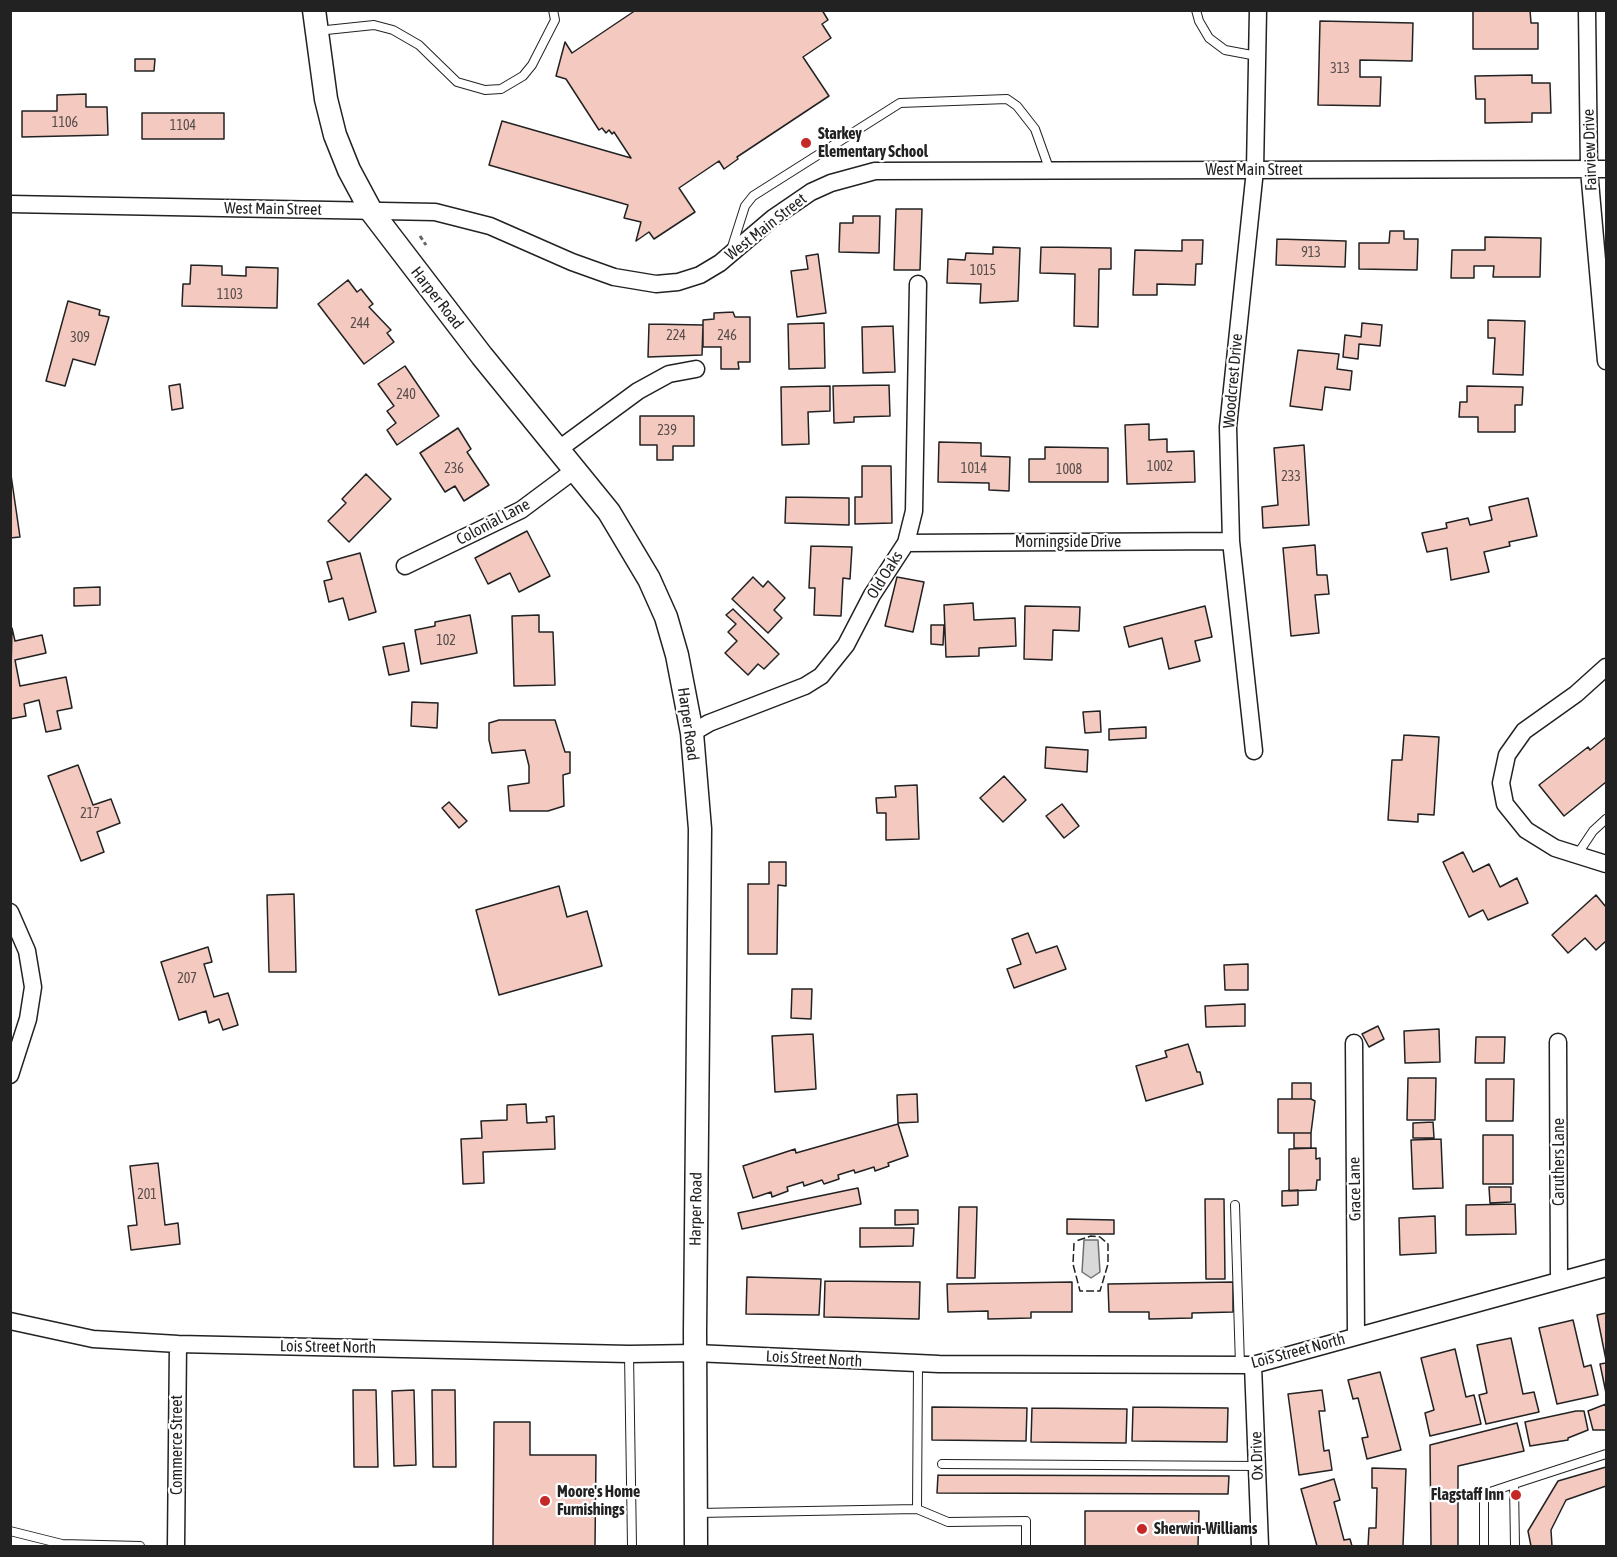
<!DOCTYPE html>
<html>
<head>
<meta charset="utf-8">
<style>
  body { margin:0 }
  #map { position:relative; width:1617px; height:1557px; overflow:hidden; background:#fff; font-family:"Asap Condensed",sans-serif }
  canvas { display:block }
  .frame { position:absolute; inset:0; border:12px solid #222; pointer-events:none }
</style>
</head>
<body>
<div id="map">
<canvas width="1617" height="1557"></canvas>
<div class="frame"></div>
</div>
<script>
const ctx = document.querySelector('canvas').getContext('2d');
ctx.lineJoin = 'round';
function paint(path, color) { ctx.fillStyle = color; ctx.fill(path, 'evenodd'); }
const toPath = rows => new Path2D(rows.map(r => 'M' + r).join(''));
function strokePath(path, color, width, dash) { ctx.strokeStyle = color; ctx.lineWidth = width; ctx.lineCap = dash ? 'butt' : 'round'; ctx.setLineDash(dash || []); ctx.stroke(path); }
function label(font, color, halo, rows, align = 'center') {
  ctx.font = font + ' "Asap Condensed",sans-serif'; ctx.lineWidth = 4.5; ctx.setLineDash([]); ctx.textBaseline = 'middle'; ctx.strokeStyle = halo; ctx.fillStyle = color; for (const [text, x, y, turn = 0] of rows) {
    ctx.save(); ctx.translate(x, y); ctx.rotate((+turn || 0) * Math.PI / 180); ctx.textAlign = isNaN(turn) ? turn : align; if (halo) ctx.strokeText(text, 0, 0); ctx.fillText(text, 0, 0); ctx.restore();
  }
}
const water = toPath([
  [1084,1240,1098,1240,1100,1272,1091,1278,1082,1272,1084,1240]
]);
const building = toPath([
  [636,10,822,10,828,20,822,24,831,38,803,57,829,96,737,157,738,159,724,169,719,161,679,188,695,212,654,239,649,232,636,241,641,222,624,218,628,205,489,165,502,121,631,158,614,132,612,134,609,130,606,133,602,128,599,130,566,79,556,76,565,42,572,53,636,10],
  [1473,10,1530,10,1531,23,1538,23,1538,49,1473,49,1473,10],
  [1320,21,1413,23,1412,61,1360,60,1360,77,1381,77,1380,106,1318,105,1320,21],
  [135,59,155,59,154,71,135,71,135,59],
  [1532,75,1532,83,1550,83,1551,113,1532,113,1532,122,1485,123,1485,99,1476,99,1475,76,1532,75],
  [86,94,86,107,107,107,108,135,22,137,22,111,57,111,57,95,86,94],
  [142,113,224,113,224,139,142,139,142,113],
  [896,209,922,209,920,270,894,270,896,209],
  [853,216,880,216,879,253,839,252,840,223,853,223,853,216],
  [1390,231,1404,231,1404,239,1418,239,1417,270,1359,269,1359,243,1389,243,1390,231],
  [1485,237,1541,238,1540,277,1493,277,1494,266,1474,266,1474,278,1451,278,1452,250,1485,250,1485,237],
  [1277,239,1346,241,1345,267,1276,265,1277,239],
  [1182,240,1203,240,1202,264,1196,264,1195,285,1157,284,1157,295,1133,295,1135,250,1182,251,1182,240],
  [993,247,1020,248,1018,301,980,303,981,284,947,283,948,259,965,260,966,253,993,254,993,247],
  [1041,247,1111,248,1111,269,1099,269,1098,327,1074,326,1075,274,1040,273,1041,247],
  [818,254,826,313,797,317,791,271,808,269,806,256,818,254],
  [191,265,222,266,222,275,246,276,246,267,278,268,277,308,182,306,183,284,190,284,191,265],
  [348,280,357,292,361,289,373,304,369,307,391,330,387,333,394,342,364,364,318,304,348,280],
  [68,301,100,310,99,315,109,317,95,365,73,359,65,386,46,381,68,301],
  [733,312,735,317,750,317,750,362,738,362,739,369,721,369,721,347,703,347,703,320,714,319,714,313,733,312],
  [1488,320,1525,321,1523,375,1493,374,1495,338,1488,338,1488,320],
  [824,323,825,368,789,369,788,324,824,323],
  [1362,323,1382,325,1380,346,1359,344,1358,359,1343,357,1345,335,1361,337,1362,323],
  [649,324,703,325,702,355,648,357,649,324],
  [893,326,895,372,863,373,862,327,893,326],
  [1298,350,1339,354,1337,369,1352,371,1350,390,1325,387,1322,410,1290,406,1298,350],
  [405,366,439,416,397,445,387,430,396,423,387,411,394,406,378,384,405,366],
  [180,384,183,408,172,410,169,386,180,384],
  [889,385,890,416,854,417,854,422,834,423,833,386,889,385],
  [830,386,830,411,808,412,809,444,782,445,781,387,830,386],
  [1467,386,1523,387,1522,405,1515,405,1515,432,1478,432,1478,417,1459,417,1460,402,1467,402,1467,386],
  [640,416,694,416,694,446,673,446,673,460,657,460,657,445,640,445,640,416],
  [1149,424,1149,440,1167,439,1167,452,1194,451,1195,482,1127,484,1125,425,1149,424],
  [458,428,471,449,467,452,489,485,464,501,455,486,445,492,420,453,458,428],
  [939,442,981,443,981,456,1010,457,1009,491,989,490,989,483,938,482,939,442],
  [1304,445,1309,525,1263,528,1262,507,1278,505,1274,448,1304,445],
  [1045,447,1108,448,1108,482,1029,482,1029,459,1045,459,1045,447],
  [862,466,891,466,892,523,855,524,855,497,862,497,862,466],
  [10,468,20,537,10,538,10,468],
  [366,474,391,499,349,542,328,521,346,503,342,499,366,474],
  [786,497,849,498,849,525,785,523,786,497],
  [1528,498,1537,536,1509,542,1510,546,1484,552,1489,572,1451,580,1447,548,1427,552,1422,533,1447,528,1446,523,1468,518,1470,525,1492,520,1489,507,1528,498],
  [527,531,550,576,519,592,510,573,488,584,475,558,527,531],
  [1315,545,1317,575,1327,575,1329,594,1315,595,1319,633,1291,636,1283,548,1315,545],
  [811,546,852,547,850,579,843,578,841,616,814,615,815,588,809,588,811,546],
  [360,553,376,612,349,620,343,598,329,602,324,581,332,579,327,562,360,553],
  [753,577,763,587,768,581,785,598,774,610,782,618,768,633,732,599,753,577],
  [897,577,924,582,913,632,885,626,897,577],
  [100,587,100,605,74,606,74,588,100,587],
  [973,603,974,620,1015,618,1016,646,979,648,979,656,946,657,944,605,973,603],
  [1025,606,1080,607,1079,631,1053,630,1052,660,1024,659,1025,606],
  [1205,606,1212,637,1195,641,1200,661,1169,669,1162,638,1129,647,1124,627,1205,606],
  [733,609,779,654,764,669,758,664,748,675,725,653,737,641,728,632,736,624,726,615,733,609],
  [470,615,477,653,421,664,415,630,435,626,435,622,470,615],
  [539,615,539,632,553,632,555,685,514,686,512,616,539,615],
  [931,625,944,625,943,645,931,644,931,625],
  [12,628,15,641,42,635,46,653,15,660,20,686,66,677,72,708,57,711,61,729,46,732,39,700,24,704,26,716,10,719,12,628],
  [404,643,409,671,389,675,383,647,404,643],
  [412,702,438,703,437,728,411,726,412,702],
  [1100,711,1101,732,1085,733,1083,712,1100,711],
  [499,720,555,720,565,752,570,752,570,773,563,775,564,806,548,811,510,811,508,786,529,783,529,766,525,750,492,753,489,740,489,723,499,720],
  [1146,727,1146,738,1109,740,1109,729,1146,727],
  [1404,735,1439,737,1434,815,1418,814,1418,822,1388,820,1392,760,1402,760,1404,735],
  [1606,737,1606,782,1564,816,1539,785,1588,747,1590,750,1606,737],
  [1046,747,1088,750,1087,772,1045,768,1046,747],
  [78,765,93,805,111,799,120,823,97,832,104,852,81,861,48,776,78,765],
  [1004,776,1026,800,1003,822,980,798,1004,776],
  [917,785,919,839,886,840,886,813,877,813,876,798,896,797,895,786,917,785],
  [449,802,467,821,459,828,442,808,449,802],
  [1062,804,1079,826,1064,838,1046,816,1062,804],
  [1463,852,1473,872,1489,864,1500,887,1517,878,1528,903,1488,920,1483,910,1469,917,1443,862,1463,852],
  [769,862,786,862,786,886,778,885,777,954,748,954,748,884,769,884,769,862],
  [559,886,567,917,587,911,602,966,499,995,476,910,559,886],
  [294,894,296,972,269,972,267,895,294,894],
  [1596,895,1606,907,1606,941,1596,950,1585,938,1568,953,1552,935,1596,895],
  [1028,933,1036,953,1057,946,1066,969,1014,988,1007,969,1021,964,1012,939,1028,933],
  [208,947,212,962,204,964,214,997,228,993,238,1025,223,1030,219,1019,209,1023,206,1011,179,1020,161,962,208,947],
  [1248,964,1248,990,1225,990,1224,965,1248,964],
  [792,989,812,989,811,1019,791,1018,792,989],
  [1245,1004,1245,1026,1206,1027,1205,1006,1245,1004],
  [1378,1026,1384,1039,1369,1047,1362,1034,1378,1026],
  [1439,1029,1440,1062,1405,1063,1404,1031,1439,1029],
  [813,1034,816,1089,775,1092,772,1036,813,1034],
  [1476,1037,1505,1037,1504,1063,1475,1063,1476,1037],
  [1188,1044,1197,1072,1200,1072,1203,1084,1146,1101,1136,1066,1167,1057,1165,1051,1188,1044],
  [1408,1078,1436,1078,1435,1120,1407,1120,1408,1078],
  [1486,1079,1514,1079,1513,1121,1486,1121,1486,1079],
  [1292,1083,1311,1083,1311,1099,1292,1099,1292,1083],
  [917,1094,918,1122,898,1123,897,1095,917,1094],
  [1278,1099,1311,1099,1315,1101,1311,1133,1278,1133,1278,1099],
  [526,1104,527,1123,547,1122,546,1117,554,1116,555,1149,483,1152,484,1183,463,1184,461,1139,482,1138,481,1121,507,1120,507,1105,526,1104],
  [1433,1122,1434,1138,1413,1138,1413,1123,1433,1122],
  [898,1124,908,1156,888,1163,889,1166,875,1171,874,1167,855,1173,854,1170,838,1175,839,1179,824,1184,822,1180,804,1186,803,1182,787,1187,788,1191,772,1197,771,1192,753,1198,743,1166,795,1149,796,1153,898,1124],
  [1294,1133,1311,1133,1311,1148,1294,1148,1294,1133],
  [1483,1135,1513,1135,1513,1184,1483,1184,1483,1135],
  [1441,1139,1443,1188,1413,1189,1411,1140,1441,1139],
  [1316,1148,1316,1159,1320,1158,1320,1180,1317,1180,1316,1190,1289,1191,1289,1149,1316,1148],
  [158,1163,165,1225,178,1223,180,1244,131,1250,128,1226,137,1225,130,1166,158,1163],
  [1489,1187,1511,1187,1511,1202,1490,1203,1489,1187],
  [858,1188,861,1204,742,1229,738,1213,858,1188],
  [1298,1190,1298,1205,1282,1206,1282,1191,1298,1190],
  [1205,1199,1224,1199,1225,1279,1206,1279,1205,1199],
  [1515,1204,1516,1234,1466,1235,1466,1205,1515,1204],
  [959,1207,977,1207,975,1278,957,1278,959,1207],
  [895,1210,918,1210,918,1224,895,1225,895,1210],
  [1435,1216,1436,1253,1400,1255,1399,1218,1435,1216],
  [1067,1219,1114,1220,1114,1234,1067,1234,1067,1219],
  [860,1228,914,1228,913,1246,860,1247,860,1228],
  [747,1277,821,1279,819,1315,746,1314,747,1277],
  [825,1281,920,1282,919,1319,824,1317,825,1281],
  [1072,1282,1072,1312,1031,1312,1031,1318,988,1319,988,1311,948,1312,947,1284,1072,1282],
  [1233,1282,1233,1312,1192,1313,1192,1318,1149,1319,1149,1312,1109,1312,1108,1284,1233,1282],
  [1606,1313,1606,1360,1597,1315,1606,1313],
  [1573,1320,1584,1367,1591,1365,1598,1395,1557,1404,1539,1328,1573,1320],
  [1511,1338,1523,1394,1534,1392,1539,1412,1486,1424,1479,1395,1487,1393,1477,1345,1511,1338],
  [1455,1349,1466,1397,1474,1395,1481,1424,1430,1436,1425,1413,1434,1410,1421,1358,1455,1349],
  [1606,1363,1606,1393,1600,1364,1606,1363],
  [1380,1372,1401,1450,1367,1459,1362,1438,1368,1437,1358,1398,1353,1399,1348,1380,1380,1372],
  [353,1390,376,1390,378,1467,354,1467,353,1390],
  [414,1390,416,1465,394,1466,392,1391,414,1390],
  [432,1390,455,1390,456,1467,433,1467,432,1390],
  [1322,1390,1325,1411,1319,1411,1324,1451,1329,1450,1332,1470,1299,1475,1288,1394,1322,1390],
  [1606,1404,1606,1430,1593,1430,1588,1411,1606,1404],
  [932,1407,1027,1408,1026,1441,932,1440,932,1407],
  [1133,1407,1228,1408,1227,1442,1132,1441,1133,1407],
  [1032,1408,1127,1409,1126,1443,1031,1442,1032,1408],
  [1576,1411,1584,1411,1588,1430,1568,1438,1568,1440,1530,1446,1525,1422,1576,1411],
  [494,1422,530,1422,530,1455,596,1455,595,1546,493,1546,494,1422],
  [1517,1423,1524,1451,1458,1466,1458,1546,1431,1546,1430,1445,1517,1423],
  [1606,1467,1606,1486,1566,1500,1551,1530,1552,1546,1531,1546,1528,1531,1558,1481,1606,1467],
  [1372,1468,1406,1469,1403,1546,1368,1546,1369,1528,1376,1528,1377,1488,1372,1488,1372,1468],
  [938,1475,1229,1476,1228,1494,937,1493,938,1475],
  [1334,1479,1340,1500,1334,1502,1344,1540,1350,1539,1352,1546,1317,1546,1301,1489,1334,1479],
  [1085,1511,1199,1511,1198,1546,1085,1546,1085,1511]
]);
const path = toPath([
  [420,236,426,245]
]);
const service = toPath([
  [1196,10,1199,21,1209,38,1225,50,1257,56],
  [317,31,374,25,393,30,419,45,457,82,485,90,501,89,523,76,532,65,555,20,553,10],
  [731,250,745,206,753,196,900,103,1007,99,1017,106,1035,129,1050,171],
  [1577,855,1593,831,1606,819],
  [1235,1205,1240,1365],
  [629,1354,632,1546],
  [942,1464,1257,1466],
  [917,1509,918,1364],
  [698,1513,917,1509,948,1522,1026,1521,1026,1546],
  [10,1531,62,1544,140,1546],
  [1484,1546,1484,1494,1514,1484],
  [1515,1546,1514,1484,1606,1454]
]);
const minor = toPath([
  [1587,10,1589,170,1606,361],
  [10,204,435,212,490,226,572,262,614,277,656,284,678,282,700,275,720,263,773,218,811,192,831,183,875,171,1606,169],
  [559,449,638,391,669,374,696,369],
  [906,543,1231,541],
  [405,566,521,510,576,469],
  [1606,667,1576,694,1524,731,1507,755,1501,783,1505,804,1526,830,1555,848,1606,864],
  [692,733,709,723,805,686,821,676,846,645,872,595,906,543,914,511,918,284],
  [1254,751,1231,541,1228,427,1255,170,1258,10],
  [10,912,27,951,33,987,28,1019,10,1075],
  [1558,1042,1559,1281],
  [1354,1043,1356,1335],
  [10,1321,93,1339,178,1344,629,1354,695,1353,939,1364,1253,1365,1606,1268],
  [1253,1365,1260,1546],
  [176,1546,178,1344]
]);
const secondary = toPath([
  [314,10,326,99,335,135,349,170,371,211,482,356,609,512,649,579,666,617,677,655,692,733,700,829,695,1331,696,1546]
]);
const fence = toPath([
  [1074,1243,1073,1264,1080,1291,1100,1291,1108,1264,1108,1244,1100,1237,1091,1236,1076,1241]
]);
const markers = [
  [806,143,6,"#c62828"],
  [1516,1495,6,"#c62828"],
  [545,1501,6,"#c62828"],
  [1142,1529,6,"#c62828"]
];
const numberNames = [
  ["313",1340,69],
  ["1106",65,123],
  ["1104",183,126],
  ["913",1311,253],
  ["1015",983,271],
  ["1103",230,295],
  ["244",360,324],
  ["224",676,336],
  ["246",727,336],
  ["309",80,338],
  ["240",406,395],
  ["239",667,431],
  ["1002",1160,467],
  ["236",454,469],
  ["1014",974,469],
  ["1008",1069,470],
  ["233",1291,477],
  ["102",446,641],
  ["217",90,814],
  ["207",187,979],
  ["201",147,1195]
];
const poiNames = [
  ["Starkey",818,134],
  ["Elementary School",818,152],
  ["Moore's Home",557,1492],
  ["Furnishings",557,1510],
  ["Flagstaff Inn",1504,1495,"right"],
  ["Sherwin-Williams",1154,1529]
];
const streetNames = [
  ["Fairview Drive",1590,150,-92],
  ["West Main Street",1254,170],
  ["West Main Street",273,209,1],
  ["West Main Street",766,227,-38],
  ["Harper Road",437,298,52],
  ["Woodcrest Drive",1233,381,-85],
  ["Colonial Lane",493,522,-28],
  ["Morningside Drive",1068,542],
  ["Old Oaks",885,575,-58],
  ["Harper Road",688,724,82],
  ["Caruthers Lane",1559,1162,-90],
  ["Grace Lane",1355,1189,-91],
  ["Harper Road",696,1209,-89],
  ["Lois Street North",328,1347,1],
  ["Lois Street North",1298,1351,-15],
  ["Lois Street North",814,1359,3],
  ["Commerce Street",177,1445,-90],
  ["Ox Drive",1257,1456,-92]
];
paint(water, '#d9d9d9');
strokePath(water, '#6f6f6f', 1.5);
paint(building, '#f3c9c0');
strokePath(building, '#222', 1.5);
strokePath(service, '#222', 10);
strokePath(minor, '#222', 19);
strokePath(secondary, '#222', 25);
strokePath(path, '#646464', 3, [4.5, 3]);
strokePath(service, '#fff', 8);
strokePath(minor, '#fff', 16);
strokePath(secondary, '#fff', 22);
strokePath(fence, '#222', 1.5, [8, 3]);
for (const [x, y, r, color] of markers) { const dot = new Path2D(); dot.arc(x, y, r, 0, 2 * Math.PI); ctx.fillStyle = color; ctx.fill(dot); strokePath(dot, '#fff', 2); }
label('14px', '#564c4a', null, numberNames);
label('bold 16px', '#222', '#fff', poiNames, 'left');
label('16px', '#222', '#fff', streetNames);
</script>
</body>
</html>
